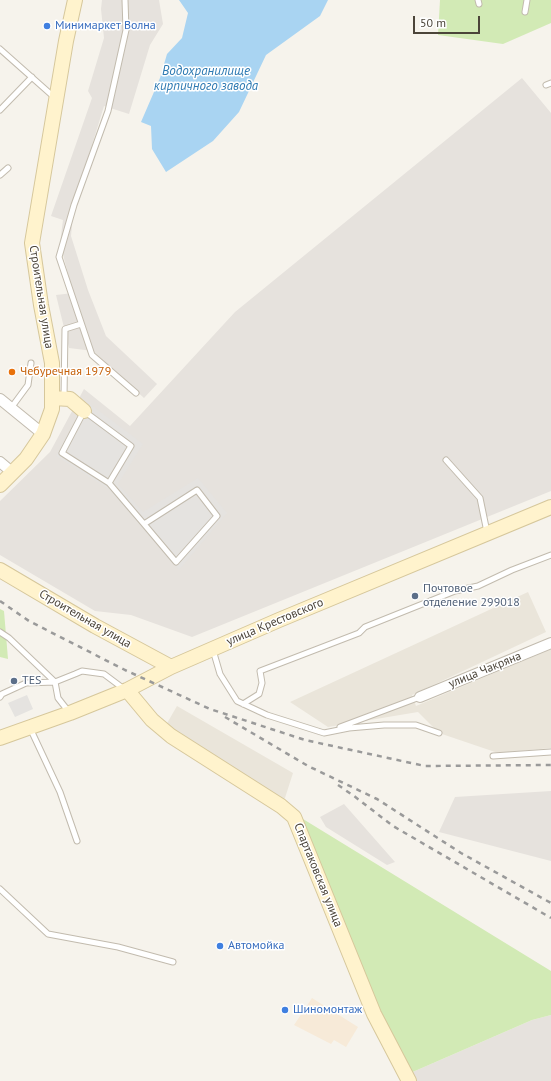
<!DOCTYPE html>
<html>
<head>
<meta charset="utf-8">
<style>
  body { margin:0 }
  #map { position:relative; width:551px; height:1081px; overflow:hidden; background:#f6f3ec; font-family:"PT Sans",sans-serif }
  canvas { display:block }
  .scale { position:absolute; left:413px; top:16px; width:67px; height:18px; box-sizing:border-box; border:2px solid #4b4439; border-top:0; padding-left:5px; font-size:12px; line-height:14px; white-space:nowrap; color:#4b4439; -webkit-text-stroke:3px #fff; paint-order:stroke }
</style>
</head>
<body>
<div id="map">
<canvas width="551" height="1081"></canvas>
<div class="scale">50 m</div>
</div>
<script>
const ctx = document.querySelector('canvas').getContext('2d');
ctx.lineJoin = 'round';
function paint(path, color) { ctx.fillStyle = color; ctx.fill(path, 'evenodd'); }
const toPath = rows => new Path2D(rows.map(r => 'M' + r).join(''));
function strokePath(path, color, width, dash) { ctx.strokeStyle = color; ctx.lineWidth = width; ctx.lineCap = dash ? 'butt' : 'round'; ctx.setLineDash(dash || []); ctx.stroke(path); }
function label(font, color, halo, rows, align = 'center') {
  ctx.font = font + ' "PT Sans",sans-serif'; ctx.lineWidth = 3; ctx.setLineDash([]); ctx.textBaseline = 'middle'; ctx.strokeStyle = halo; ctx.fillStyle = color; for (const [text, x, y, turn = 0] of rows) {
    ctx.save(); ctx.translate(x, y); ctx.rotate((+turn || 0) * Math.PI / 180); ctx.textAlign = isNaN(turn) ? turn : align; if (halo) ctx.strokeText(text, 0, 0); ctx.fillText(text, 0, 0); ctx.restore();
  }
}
const residential = toPath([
  [528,592,546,632,412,695,416,706,551,649,551,748,498,753,439,733,418,712,328,727,290,702],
  [177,706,293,773,284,801,166,725]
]);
const commercial = toPath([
  [312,998,358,1027,346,1047,334,1040,331,1044,294,1025]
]);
const industrial = toPath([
  [102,0,159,0,163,24,150,45,129,114,104,106,74,204,71,236,88,290,106,336,157,384,144,398,93,351,69,348,56,295,73,293,60,243,63,220,51,216,92,98,88,91,104,38,101,9],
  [522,78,551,113,551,491,192,637,131,615,95,611,0,555,0,501,50,452,84,389,130,426,235,312],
  [551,791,551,861,439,832,455,797],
  [344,804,395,862,387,865,326,827,320,817],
  [551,1015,551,1081,409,1081,408,1074,532,1020]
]);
const green = toPath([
  [440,0,551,0,551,23,503,44,438,35],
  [0,609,4,611,8,659,0,657],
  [303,819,551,971,551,1015,532,1020,408,1074,372,996]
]);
const parking = toPath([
  [86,401,143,444,118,484,143,512,198,478,227,513,179,570,110,490,56,456],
  [27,695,33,709,15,717,8,703]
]);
const water = toPath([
  [179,0,328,0,320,16,266,55,239,112,213,141,166,172,152,149,151,126,141,122,160,78,167,54,182,38,188,13]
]);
const lane = toPath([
  [125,0,126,30,108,111,74,205,59,257,92,355,136,393],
  [478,0,479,4],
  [525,12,527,0],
  [0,49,54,97],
  [546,85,551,83],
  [0,110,32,77],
  [0,175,8,168],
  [64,398,65,329,81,324],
  [11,408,28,385,31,363],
  [446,460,480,498,487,532],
  [109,483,62,453,84,411,131,446,109,483,144,524,176,562,217,516,197,490,144,524],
  [0,632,9,638,55,682],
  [213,650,220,674,237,701,267,715,324,733,349,728,384,725,416,725,439,733],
  [0,697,2,694,26,683,55,682],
  [243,704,259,694,262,683,260,671,359,633,365,627,455,591,478,586,512,570,551,555],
  [69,712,58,698,55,682,75,674,82,671,104,674,124,689],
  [340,727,420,697],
  [30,728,60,792,77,841],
  [493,756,551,752],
  [0,889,48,934,118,947,173,962]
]);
const street = toPath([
  [0,399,43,434],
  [0,462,13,473],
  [420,697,551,643]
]);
const secondary = toPath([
  [53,398,70,399,84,411],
  [0,485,26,459,43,434,52,409,52,363,41,305,32,243,66,41,75,0],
  [0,570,95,626,171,667],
  [127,690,152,720,171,736,281,806,294,817,374,1014,409,1081],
  [0,738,70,713,127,690,171,667,279,620,551,507]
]);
const rail = toPath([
  [0,601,29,621,125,670,210,709,305,740,425,766,551,765],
  [225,717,308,766,377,799,461,853,551,903],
  [338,785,354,796,393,826,551,918]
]);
const markers = [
  [47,26,4,"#3f7fe0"],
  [12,372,4,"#e8710a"],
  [415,596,4,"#5c6f8a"],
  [14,681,4,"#5c6f8a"],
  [220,946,4,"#3f7fe0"],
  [285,1010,4,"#3f7fe0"]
];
const shopNames = [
  ["Минимаркет Волна",55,26],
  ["Автомойка",228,946],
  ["Шиномонтаж",293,1010]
];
const streetNames = [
  ["Строительная улица",41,297,81],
  ["Строительная улица",85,619,30],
  ["улица Крестовского",275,622,-23],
  ["улица Чакряна",485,670,-22],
  ["Спартаковская улица",318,875,68]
];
const foodNames = [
  ["Чебуречная 1979",20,372]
];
const serviceNames = [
  ["Почтовое",423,589],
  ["отделение 299018",423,603],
  ["TES",22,681]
];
const waterNames = [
  ["Водохранилище",206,71],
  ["кирпичного завода",206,86]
];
paint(residential, '#eae5da');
paint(commercial, '#f7ead8');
paint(industrial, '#e6e2dd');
paint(green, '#d2eab5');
paint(parking, '#e5e3e0');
paint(water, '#a9d4f2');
strokePath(lane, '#c2bbae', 7);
strokePath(street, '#c2bbae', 12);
strokePath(secondary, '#d6c79b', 16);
strokePath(lane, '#fff', 5);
strokePath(street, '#fff', 10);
strokePath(secondary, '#fff3cd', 14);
strokePath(rail, '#9a9a9a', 2.5, [5, 5]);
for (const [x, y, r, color] of markers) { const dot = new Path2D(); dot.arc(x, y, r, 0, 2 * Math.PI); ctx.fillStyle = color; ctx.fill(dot); strokePath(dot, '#fff', 1.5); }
label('12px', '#366cbe', '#fff', shopNames, 'left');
label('12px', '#4b4439', '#fff', streetNames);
label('12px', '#c56008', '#fff', foodNames, 'left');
label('12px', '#4e5e75', '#fff', serviceNames, 'left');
label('italic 13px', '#2e7ab2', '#fff', waterNames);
</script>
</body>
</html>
